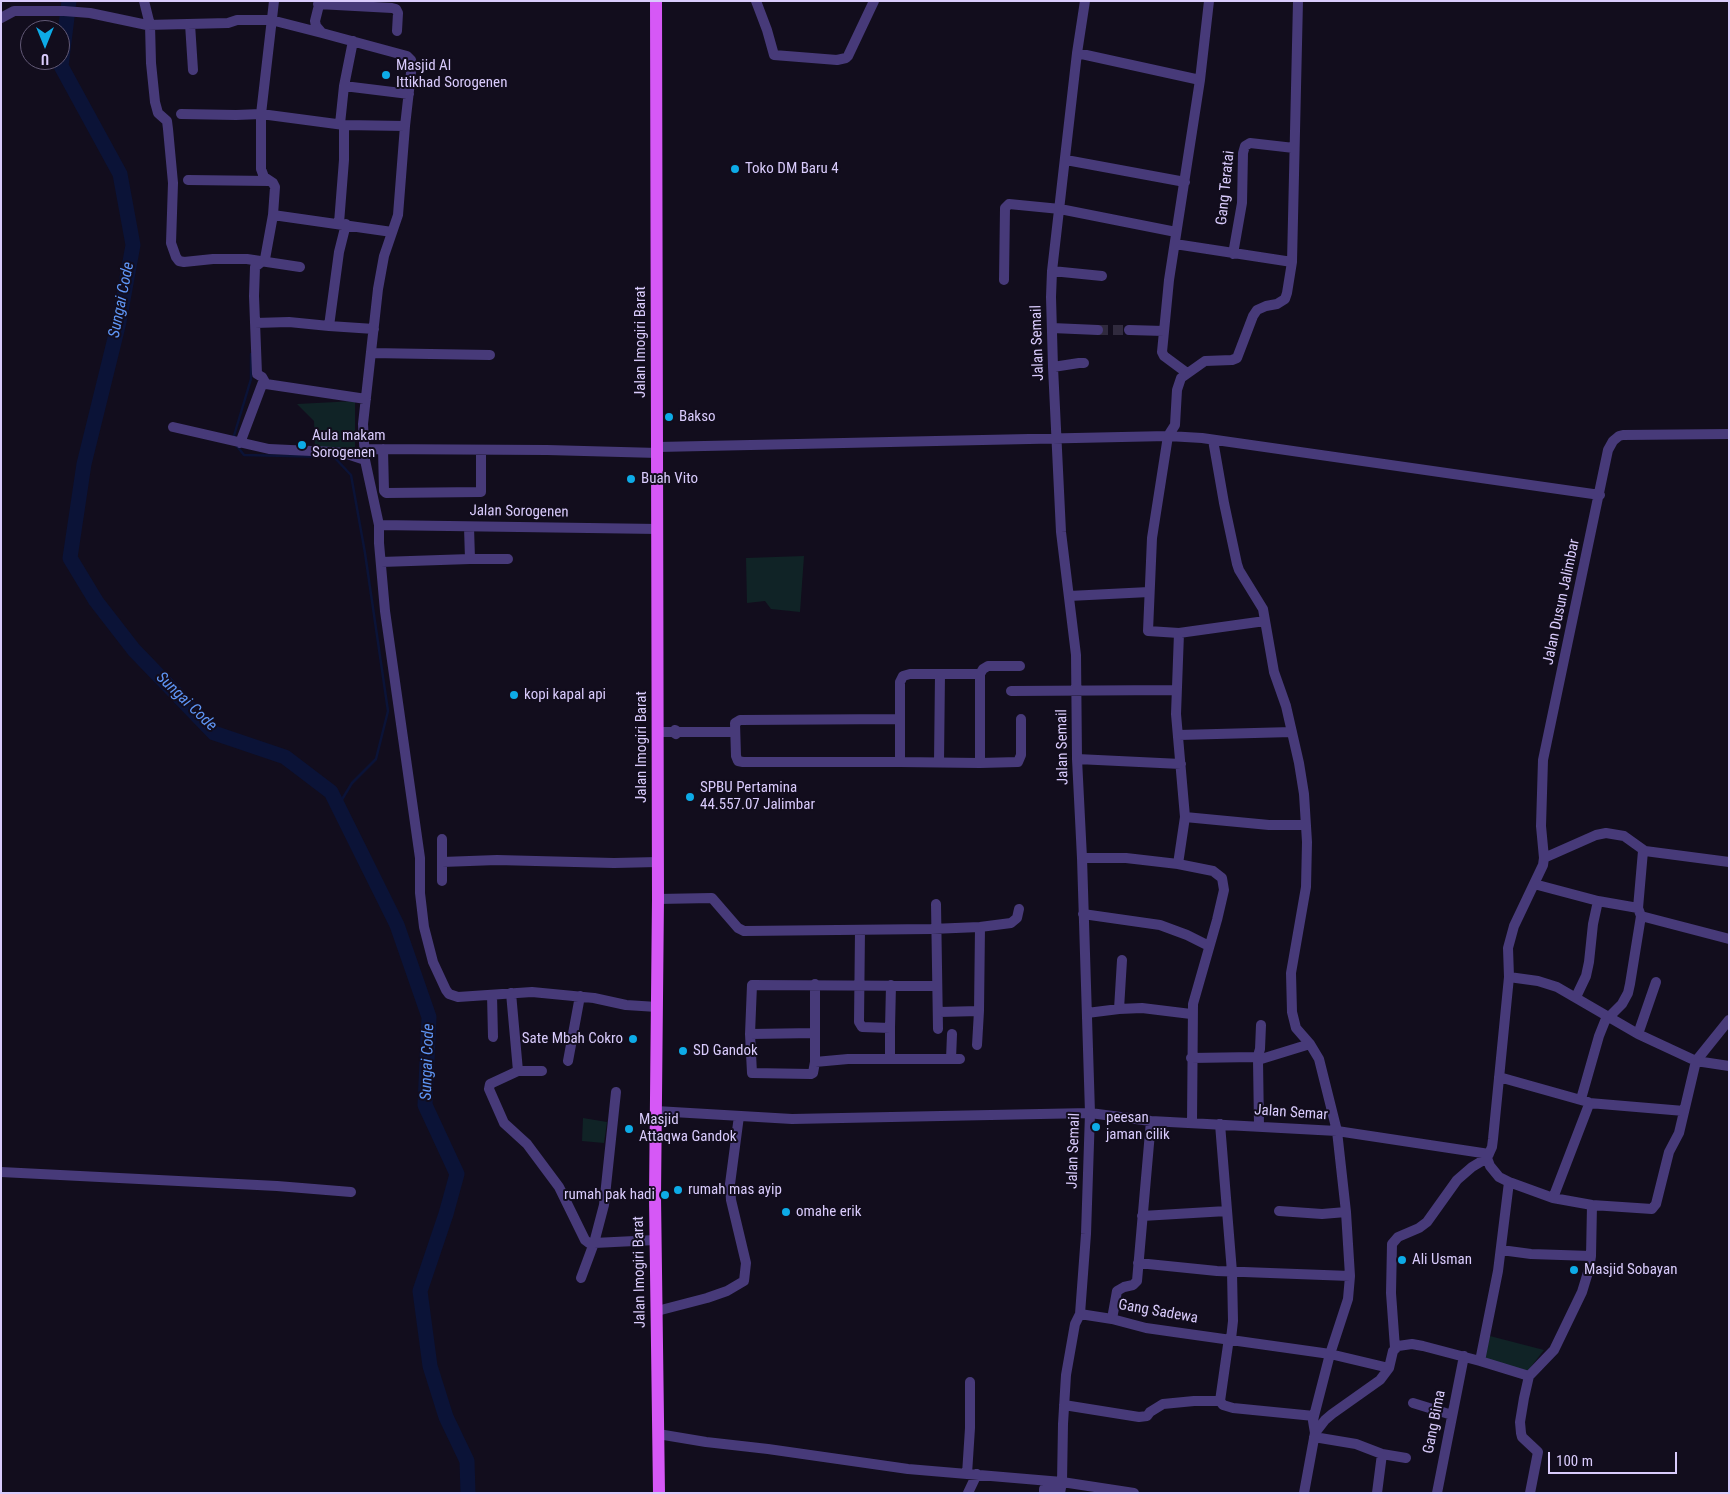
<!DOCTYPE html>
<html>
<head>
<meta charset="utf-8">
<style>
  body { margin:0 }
  #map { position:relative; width:1730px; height:1494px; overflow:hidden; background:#120d1d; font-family:"Roboto Condensed",sans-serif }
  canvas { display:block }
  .frame { position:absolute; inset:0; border:2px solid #d9cbfc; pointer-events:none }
  .north { position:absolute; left:20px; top:20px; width:50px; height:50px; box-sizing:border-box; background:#120d1d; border:1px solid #625976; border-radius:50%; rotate:180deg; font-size:14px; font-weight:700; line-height:20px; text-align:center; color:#d9cbfc }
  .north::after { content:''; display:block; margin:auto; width:18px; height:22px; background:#0dabe7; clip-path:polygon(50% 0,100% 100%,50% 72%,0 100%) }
  .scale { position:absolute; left:1548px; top:1452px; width:129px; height:22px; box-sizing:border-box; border:2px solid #d9cbfc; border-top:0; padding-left:6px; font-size:15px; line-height:18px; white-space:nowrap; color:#d9cbfc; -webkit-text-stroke:4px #120d1d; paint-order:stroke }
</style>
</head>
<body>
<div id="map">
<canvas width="1730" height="1494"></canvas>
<div class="frame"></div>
<div class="north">U</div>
<div class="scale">100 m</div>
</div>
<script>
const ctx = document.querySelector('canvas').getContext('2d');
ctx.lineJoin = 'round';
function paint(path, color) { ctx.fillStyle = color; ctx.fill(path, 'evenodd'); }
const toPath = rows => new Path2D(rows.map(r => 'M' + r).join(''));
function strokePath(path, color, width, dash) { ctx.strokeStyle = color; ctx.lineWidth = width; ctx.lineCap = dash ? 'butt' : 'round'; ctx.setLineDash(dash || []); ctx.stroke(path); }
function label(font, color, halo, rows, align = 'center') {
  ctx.font = font + ' "Roboto Condensed",sans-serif'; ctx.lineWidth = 4; ctx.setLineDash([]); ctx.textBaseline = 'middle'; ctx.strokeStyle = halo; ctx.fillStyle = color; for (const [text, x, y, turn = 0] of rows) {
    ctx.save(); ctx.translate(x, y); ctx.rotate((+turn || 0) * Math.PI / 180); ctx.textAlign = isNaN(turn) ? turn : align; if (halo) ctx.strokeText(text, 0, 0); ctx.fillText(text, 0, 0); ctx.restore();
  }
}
const green = toPath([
  [355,401,355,447,335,450,315,449,314,421,297,404],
  [804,556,800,612,771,609,765,601,747,603,746,558],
  [583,1118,607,1122,604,1143,582,1141],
  [1486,1335,1544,1350,1526,1373,1482,1360]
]);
const stream = toPath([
  [233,439,251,379,251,354],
  [236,445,244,455,334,457,351,475,365,553,388,711,376,759,352,783,338,806]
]);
const river = toPath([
  [69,1,61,66,120,174,133,245,119,322,84,464,70,558,96,601,134,650,214,733,285,757,331,792,397,925,429,1017,425,1105,457,1174,446,1214,420,1291,430,1366,446,1417,467,1461,468,1493]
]);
const minorTunnel = toPath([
  [1098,330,1129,330]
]);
const minor = toPath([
  [144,1,150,25,151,63,155,102,158,113,167,121,168,129,173,183,171,243,176,257,179,261,184,262,213,259,247,259,300,267],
  [274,1,261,114,261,169,264,177,273,183,275,187,273,215,392,232],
  [320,1,315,21,316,26,322,33,407,56,411,60,412,64,405,126,398,215,384,256,378,289,363,424,365,460,379,525,379,543,385,611,420,858,420,893,424,927,433,962,446,990,449,994,458,997,532,992,594,998,626,1005,657,1007],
  [756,1,767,30,774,55,837,60,846,58,848,56,874,1],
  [318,4,392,8,396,9,398,13,397,31],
  [1,18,14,11,64,11,90,13,147,25,228,23,237,20,271,20,322,33],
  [190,24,193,70],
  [1077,53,1200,80],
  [344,86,409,94],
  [181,114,236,115,261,114,344,125,405,126],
  [340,124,344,86,353,41],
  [1066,160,1185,182],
  [188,180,269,181],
  [273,215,265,259,255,267,254,296,257,374,262,377,266,384,366,399],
  [339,223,344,160,344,125],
  [1175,244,1292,262],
  [1233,254,1242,203,1243,153,1245,146,1250,143,1294,148],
  [1052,271,1102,276],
  [1004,280,1005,208,1009,204,1060,209,1176,232],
  [255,323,289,322,329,326,374,329],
  [329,326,339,252,346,224],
  [1052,328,1098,330],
  [1129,330,1164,331],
  [371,353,490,355],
  [1053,367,1079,363,1084,363],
  [1187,373,1164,356,1162,352,1169,280,1200,80,1209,1],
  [173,427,269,449,333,452,344,453,365,460],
  [1729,434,1623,435,1619,436,1613,441,1608,450,1543,760,1541,826,1544,858,1543,865,1514,926,1508,948,1509,977,1493,1139,1492,1147,1487,1158,1490,1166,1499,1177,1509,1182,1553,1198,1592,1205,1652,1209,1656,1204,1669,1152,1679,1133,1696,1061,1729,1020],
  [1213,440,1224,503,1237,564,1239,570,1263,609,1274,672,1286,706,1299,763,1304,794,1307,842,1306,887,1291,973,1292,1012,1296,1028,1310,1044,1319,1059,1337,1131,1346,1212,1350,1276,1348,1299,1330,1354,1314,1416,1313,1421,1315,1433,1304,1493],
  [240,443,263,382],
  [658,447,1168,436,1202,438,1600,495],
  [369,449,547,450,658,453],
  [383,449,384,491,386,493,481,492,481,450],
  [379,525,658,529],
  [469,527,470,559,508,559],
  [381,562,470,559],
  [1069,596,1149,592],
  [1179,633,1265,621],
  [980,674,983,669,988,666,1020,666],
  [1011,691,1176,690],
  [900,719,740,720,735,723,736,756,738,761,743,762,900,762,900,682,903,676,910,674,980,674,980,763],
  [658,732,673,732,676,734,678,732,675,730],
  [678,732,735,732],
  [1179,735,1292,732],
  [1077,759,1181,764],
  [900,762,980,763,1018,762,1021,755,1021,719],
  [939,762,940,674],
  [1185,817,1269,825,1305,825],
  [442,839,442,881],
  [1082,858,1126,858,1178,864,1213,871,1222,878,1224,890,1217,920,1193,1004,1192,1123],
  [1544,858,1596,835,1606,833,1624,836,1645,851,1729,862],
  [442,862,497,860,614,863,658,862],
  [1178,864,1185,817,1176,714,1179,633,1148,631,1152,538,1168,436,1175,425,1177,390,1181,378,1205,361,1232,360,1237,358,1253,316,1257,310,1266,306,1277,304,1285,299,1287,293,1292,262,1298,1],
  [1534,884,1598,901,1638,908],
  [658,899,712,898,738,928,744,931,931,929,980,927,1011,923,1017,918,1019,909],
  [936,904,938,1029],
  [1083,914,1160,925,1187,935,1209,946],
  [1641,916,1729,939],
  [860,930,859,1022,862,1027,890,1028,891,985],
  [1509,977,1538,981,1557,987,1638,1034,1696,1061,1729,1066],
  [815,984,815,1062],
  [937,986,752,985,750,1034,752,1073,811,1074,813,1073,815,1062,848,1059,960,1059],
  [511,993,518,1071],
  [492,995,493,1037],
  [1576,997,1586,976,1589,962,1593,924,1598,901],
  [1119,1009,1122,960],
  [939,1012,979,1011],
  [1087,1013,1119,1009,1142,1008,1191,1014],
  [890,1028,890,1058],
  [750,1034,815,1033],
  [1638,1034,1656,982],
  [977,1045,979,1011,980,927],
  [1191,1058,1255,1057,1258,1060,1259,1126],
  [951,1059,952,1034],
  [1257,1059,1260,1049,1261,1025],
  [1258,1060,1310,1044],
  [568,1061,580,996],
  [542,1071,518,1071,490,1084,489,1089,504,1123,527,1144,559,1187,585,1240,589,1243,594,1243,655,1240],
  [1499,1077,1588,1102,1588,1107,1553,1198],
  [1581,1099,1599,1036,1605,1021,1622,1004,1628,993,1630,984,1641,916,1638,908,1643,851],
  [1589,1103,1684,1111],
  [656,1111,792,1119,1090,1113,1151,1121,1337,1131,1489,1154],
  [1220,1124,1232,1272,1233,1321,1231,1339],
  [1,1172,277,1186,351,1192],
  [1279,1211,1322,1214,1346,1212],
  [1142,1216,1227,1211],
  [1501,1250,1531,1254,1591,1256],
  [1138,1263,1217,1271,1350,1276],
  [581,1278,594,1243,604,1205,616,1092],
  [657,1311,707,1298,727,1291,744,1281,746,1263,731,1200,730,1184,739,1116],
  [1080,1314,1112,1319,1146,1328,1330,1354,1389,1368],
  [1112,1319,1117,1291,1124,1287,1133,1285,1137,1281,1151,1121],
  [1229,1338,1220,1401,1223,1405,1233,1408,1314,1416],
  [1395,1348,1391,1293,1392,1244,1398,1237,1419,1228,1427,1222,1457,1180,1472,1167,1487,1158],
  [1480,1361,1529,1376],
  [1413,1403,1452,1415],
  [1064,1405,1139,1417,1147,1416,1150,1412,1163,1404,1194,1401,1220,1401],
  [1315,1433,1325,1420,1332,1414,1380,1380,1389,1368,1393,1351,1398,1346,1412,1344,1423,1346,1480,1361,1498,1271,1509,1182],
  [658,1434,706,1442,768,1449,908,1469,1062,1482,1134,1493],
  [1314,1437,1356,1444,1382,1454,1377,1493],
  [1382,1454,1406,1458],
  [967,1474,970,1428,970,1382],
  [968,1493,977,1474],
  [1044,1493,1044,1489,1060,1491],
  [1060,1493,1062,1482,1063,1424,1066,1375,1075,1324,1080,1314,1086,1234,1090,1113,1082,858,1077,759,1076,655,1061,532,1053,367,1051,297,1052,271,1077,53,1085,1],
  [1437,1493,1464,1356],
  [1530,1493,1538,1452,1522,1437,1521,1433,1520,1422,1524,1398,1529,1376,1554,1350,1582,1292,1589,1269,1591,1256,1592,1205]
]);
const major = toPath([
  [656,1,658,899,655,1197,659,1493]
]);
const markers = [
  [386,75,5,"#0dabe7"],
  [735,169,5,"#0dabe7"],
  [669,417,5,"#0dabe7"],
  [302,445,5,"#0dabe7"],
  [631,479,5,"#0dabe7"],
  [514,695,5,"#0dabe7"],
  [690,797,5,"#0dabe7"],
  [633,1039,5,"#0dabe7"],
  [683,1051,5,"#0dabe7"],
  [1096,1127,5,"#0dabe7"],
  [629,1129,5,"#0dabe7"],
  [678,1190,5,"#0dabe7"],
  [665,1195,5,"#0dabe7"],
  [786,1212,5,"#0dabe7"],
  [1402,1260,5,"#0dabe7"],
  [1574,1270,5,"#0dabe7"]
];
const poiNames = [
  ["Masjid Al",396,66],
  ["Ittikhad Sorogenen",396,83],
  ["Toko DM Baru 4",745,169],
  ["Bakso",679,417],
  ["Aula makam",312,436],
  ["Sorogenen",312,453],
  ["Buah Vito",641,479],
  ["kopi kapal api",524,695],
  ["SPBU Pertamina",700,788],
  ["44.557.07 Jalimbar",700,805],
  ["Sate Mbah Cokro",623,1039,"right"],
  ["SD Gandok",693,1051],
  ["peesan",1106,1118],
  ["jaman cilik",1106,1135],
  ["Masjid",639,1120],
  ["Attaqwa Gandok",639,1137],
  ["rumah mas ayip",688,1190],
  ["rumah pak hadi",655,1195,"right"],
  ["omahe erik",796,1212],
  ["Ali Usman",1412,1260],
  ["Masjid Sobayan",1584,1270]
];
const streetNames = [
  ["Gang Teratai",1226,188,-84],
  ["Jalan Imogiri Barat",641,342,-90],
  ["Jalan Semail",1038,343,-92],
  ["Jalan Sorogenen",519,512,1],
  ["Jalan Dusun Jalimbar",1562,602,-78],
  ["Jalan Imogiri Barat",642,747,-90],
  ["Jalan Semail",1063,747,-91],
  ["Jalan Semar",1291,1113,4],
  ["Jalan Semail",1074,1151,-88],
  ["Jalan Imogiri Barat",640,1272,-91],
  ["Gang Sadewa",1158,1312,10],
  ["Gang Bima",1435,1422,-79]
];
const waterNames = [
  ["Sungai Code",122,300,-79],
  ["Sungai Code",186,702,44],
  ["Sungai Code",428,1062,-88]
];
paint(green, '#102326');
strokePath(stream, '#0b1337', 2.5);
strokePath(river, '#0b1337', 15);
strokePath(minorTunnel, '#302a3e', 10, [10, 5]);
strokePath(minor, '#473a79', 10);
strokePath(major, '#d658f6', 12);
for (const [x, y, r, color] of markers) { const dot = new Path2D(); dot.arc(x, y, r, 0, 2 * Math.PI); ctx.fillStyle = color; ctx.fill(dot); strokePath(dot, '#120d1d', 2); }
label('15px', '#d9cbfc', '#120d1d', poiNames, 'left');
label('15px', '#d9cbfc', '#120d1d', streetNames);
label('italic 16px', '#5f96f6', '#120d1d', waterNames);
</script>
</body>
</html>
